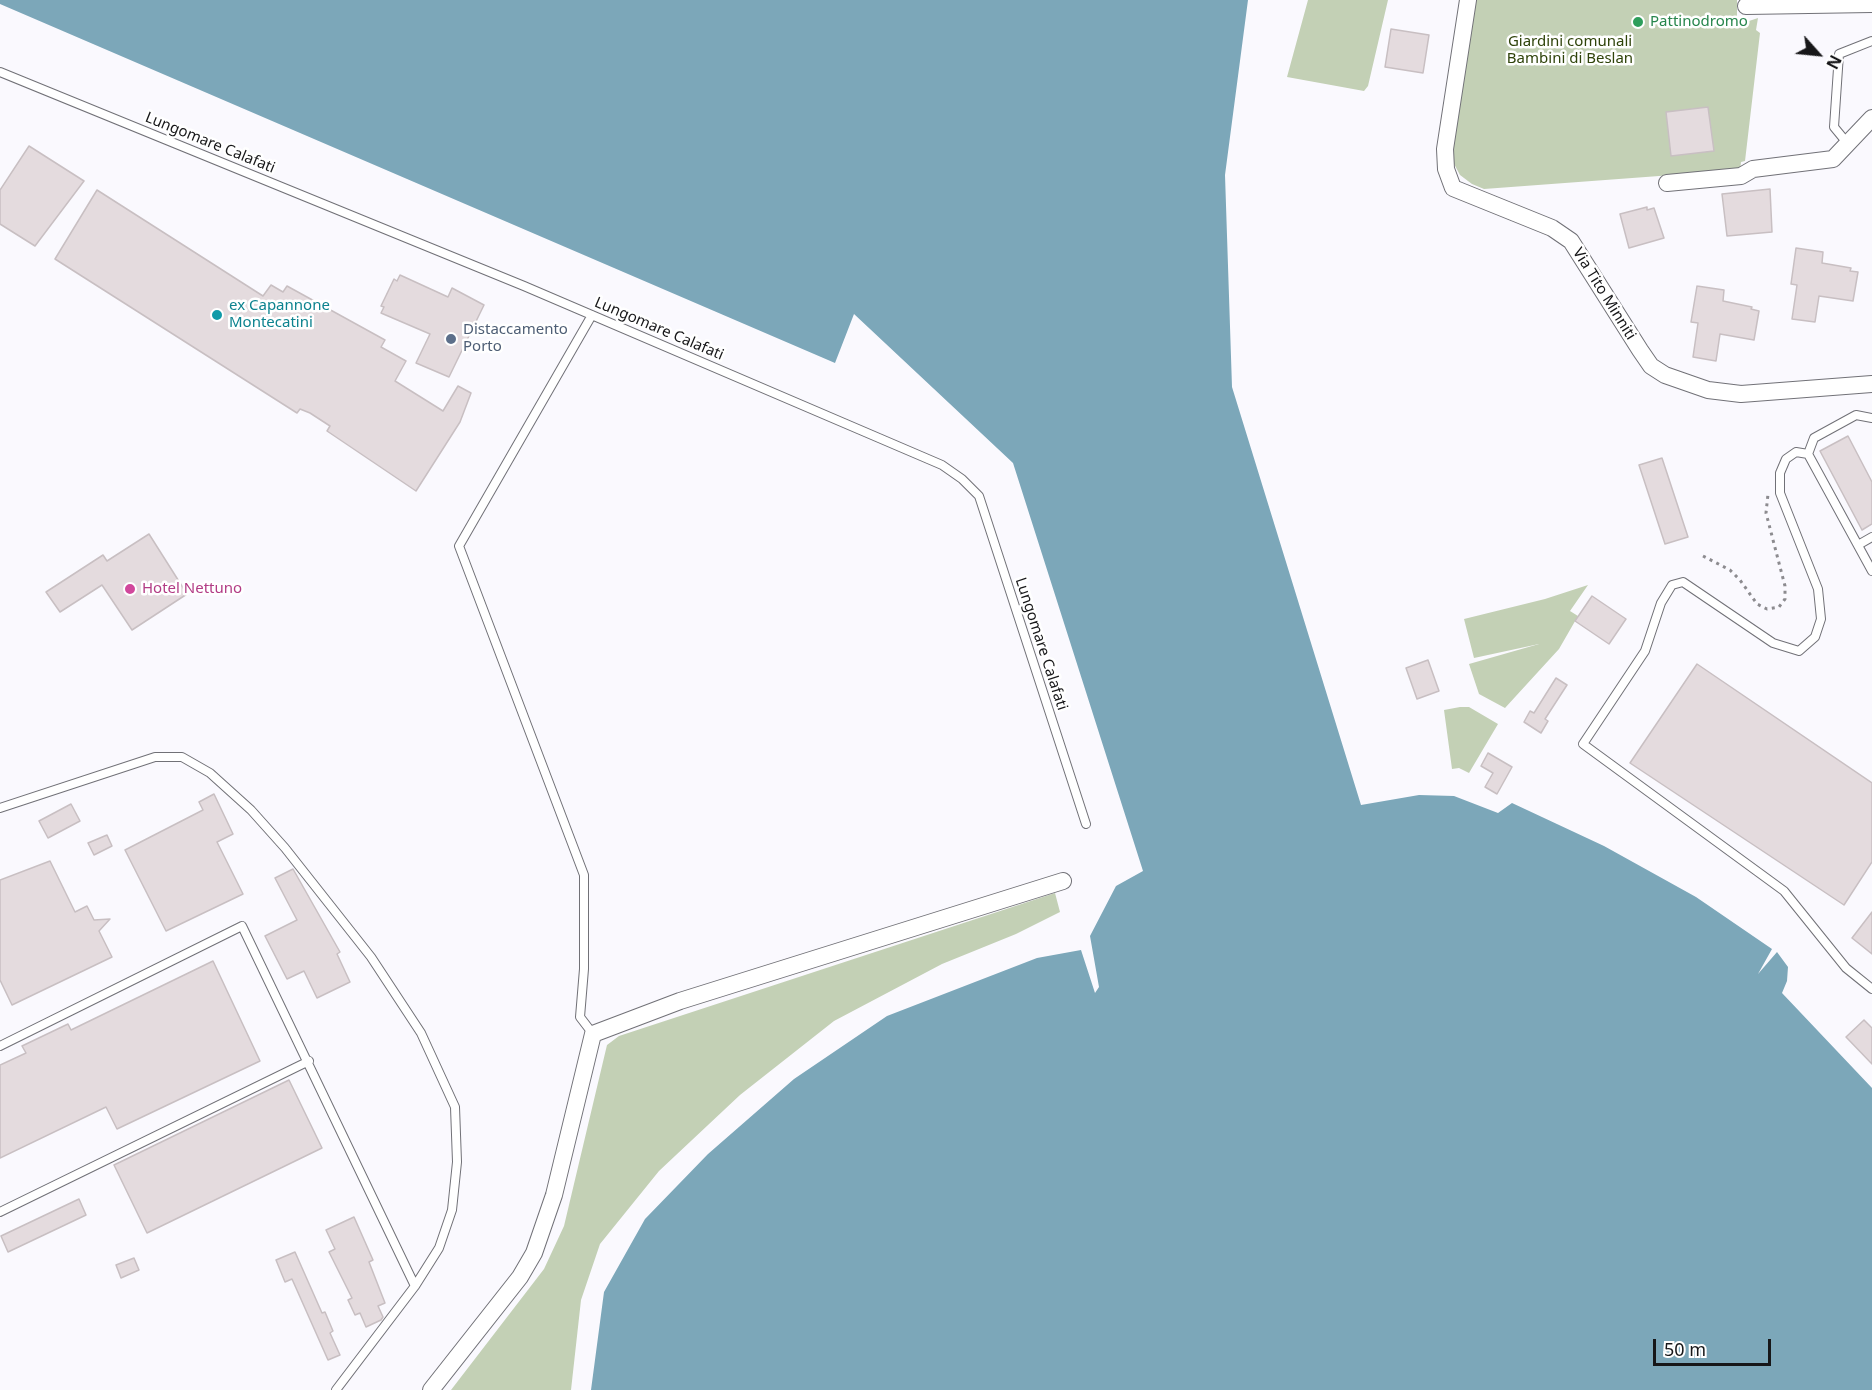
<!DOCTYPE html>
<html>
<head>
<meta charset="utf-8">
<style>
  body { margin:0 }
  #map { position:relative; width:1872px; height:1390px; overflow:hidden; background:#faf9fe; font-family:"Noto Sans",sans-serif }
  canvas { display:block }
  .north { position:absolute; left:1788px; top:24px; width:60px; height:60px; -webkit-text-stroke:4px #fff; paint-order:stroke; rotate:117deg; font-size:16px; font-weight:700; line-height:24px; text-align:center; color:#171719 }
  .north::after { content:''; display:block; margin:auto; width:21px; height:27px; background:#171719; clip-path:polygon(50% 0,100% 100%,50% 72%,0 100%) }
  .scale { position:absolute; left:1653px; top:1339px; width:118px; height:27px; box-sizing:border-box; border:3px solid #171719; border-top:0; padding-left:8px; font-size:18px; line-height:21px; white-space:nowrap; color:#171719; -webkit-text-stroke:4px #fff; paint-order:stroke }
</style>
</head>
<body>
<div id="map">
<canvas width="1872" height="1390"></canvas>
<div class="north">N</div>
<div class="scale">50 m</div>
</div>
<script>
const ctx = document.querySelector('canvas').getContext('2d');
ctx.lineJoin = 'round';
function paint(path, color) { ctx.fillStyle = color; ctx.fill(path, 'evenodd'); }
const toPath = rows => new Path2D(rows.map(r => 'M' + r).join(''));
function strokePath(path, color, width, dash) { ctx.strokeStyle = color; ctx.lineWidth = width; ctx.lineCap = dash ? 'butt' : 'round'; ctx.setLineDash(dash || []); ctx.stroke(path); }
function label(font, color, halo, rows, align = 'center') {
  ctx.font = font + ' "Noto Sans",sans-serif'; ctx.lineWidth = 5; ctx.setLineDash([]); ctx.textBaseline = 'middle'; ctx.strokeStyle = halo; ctx.fillStyle = color; for (const [text, x, y, turn = 0] of rows) {
    ctx.save(); ctx.translate(x, y); ctx.rotate((+turn || 0) * Math.PI / 180); ctx.textAlign = isNaN(turn) ? turn : align; if (halo) ctx.strokeText(text, 0, 0); ctx.fillText(text, 0, 0); ctx.restore();
  }
}
const green = toPath([
  [1308,0,1388,0,1368,86,1364,91,1287,77],
  [1475,0,1737,0,1737,25,1758,18,1756,30,1760,33,1745,161,1741,162,1740,170,1484,189,1472,184,1460,175,1453,162,1450,142],
  [1588,585,1570,611,1578,616,1559,649,1505,708,1479,694,1469,664,1539,644,1474,658,1464,619,1545,599],
  [1460,707,1469,707,1498,724,1469,773,1459,768,1452,769,1444,710],
  [1055,893,1060,912,1016,934,942,964,834,1021,740,1095,659,1171,600,1244,581,1300,571,1390,451,1390,544,1269,564,1226,607,1045,619,1036]
]);
const water = toPath([
  [0,0,1248,0,1225,175,1232,387,1361,805,1419,795,1454,796,1498,813,1512,803,1604,846,1696,897,1772,949,1758,974,1777,952,1788,967,1787,981,1782,993,1872,1088,1872,1390,591,1390,604,1292,645,1219,708,1154,794,1079,887,1016,1037,958,1081,950,1095,993,1099,987,1090,936,1116,886,1143,871,1013,463,854,314,835,363,0,4]
]);
const building = toPath([
  [1391,29,1429,35,1423,73,1385,67,1391,29],
  [1708,107,1714,151,1671,156,1666,112,1708,107],
  [29,146,84,181,35,246,0,224,0,190,29,146],
  [1770,189,1772,232,1727,236,1722,194,1770,189],
  [97,190,263,296,271,285,283,292,287,286,385,340,381,347,406,361,395,381,443,411,458,386,471,393,460,422,416,491,327,431,330,426,310,413,300,409,297,413,55,259,97,190],
  [1647,207,1647,210,1654,208,1664,238,1629,248,1620,214,1647,207],
  [1796,248,1823,252,1822,263,1851,268,1850,271,1858,272,1853,301,1819,296,1815,322,1792,319,1797,285,1791,284,1796,248],
  [400,275,448,297,452,288,484,305,449,377,416,363,430,334,381,313,384,307,381,306,394,279,397,281,400,275],
  [1697,286,1724,290,1723,301,1752,307,1751,309,1759,311,1754,340,1720,334,1716,361,1693,357,1698,323,1691,322,1697,286],
  [1848,436,1872,482,1872,524,1862,530,1820,451,1848,436],
  [1662,458,1688,537,1665,544,1639,465,1662,458],
  [149,534,187,594,132,630,102,585,60,612,46,592,103,555,107,561,149,534],
  [1592,596,1626,619,1609,644,1575,621,1592,596],
  [1428,660,1439,691,1417,699,1406,668,1428,660],
  [1697,664,1872,783,1872,862,1844,905,1630,763,1697,664],
  [1556,678,1567,685,1545,719,1548,721,1541,733,1524,722,1530,711,1534,713,1556,678],
  [1488,753,1512,767,1497,794,1485,787,1493,773,1481,766,1488,753],
  [214,794,233,834,217,842,243,894,166,931,125,850,203,810,199,802,214,794],
  [71,804,80,821,48,838,39,821,71,804],
  [107,835,112,846,94,855,88,843,107,835],
  [50,861,75,912,87,906,94,920,110,919,99,931,112,957,12,1005,0,980,0,880,50,861],
  [293,869,340,952,337,954,350,982,317,998,304,971,287,979,265,936,297,920,275,878,293,869],
  [1872,912,1872,954,1852,938,1872,912],
  [213,961,260,1061,117,1129,106,1107,0,1158,0,1065,26,1053,22,1046,68,1024,71,1030,213,961],
  [1864,1020,1872,1028,1872,1064,1846,1037,1864,1020],
  [289,1080,322,1148,147,1233,114,1165,289,1080],
  [79,1199,86,1215,8,1252,1,1236,79,1199],
  [354,1217,373,1260,369,1262,385,1303,378,1306,383,1317,381,1320,366,1327,360,1313,355,1315,348,1300,352,1298,329,1252,335,1249,326,1230,354,1217],
  [295,1252,322,1313,325,1312,333,1331,330,1333,340,1355,328,1360,292,1279,285,1282,276,1260,295,1252],
  [134,1258,139,1270,121,1278,116,1265,134,1258]
]);
const path = toPath([
  [1703,556,1730,570,1740,580,1757,604,1767,609,1779,607,1785,599,1785,586,1766,513,1768,494]
]);
const service = toPath([
  [0,72,524,286,942,465,962,479,979,496,1086,824],
  [1848,144,1834,127,1839,54,1872,41],
  [592,315,459,546,584,875,584,969,580,1017,593,1034],
  [1872,418,1856,415,1814,438,1808,454,1872,571],
  [1808,454,1796,452,1786,459,1780,473,1780,493,1818,589,1821,619,1815,637,1799,651,1773,643,1683,582,1672,585,1661,603,1645,651,1583,744,1784,891,1846,968,1872,989],
  [1858,545,1872,537],
  [0,808,155,757,182,757,210,773,251,810,285,848,371,957,421,1033,455,1107,457,1162,452,1210,439,1248,415,1286,336,1390],
  [0,1046,242,926,415,1286],
  [0,1212,309,1061]
]);
const minor = toPath([
  [1468,0,1445,149,1446,169,1453,188,1552,228,1571,241,1640,350,1651,366,1665,375,1708,390,1741,394,1872,384],
  [1746,6,1872,4],
  [1667,183,1741,176,1753,169,1833,159,1872,118],
  [431,1390,520,1277,534,1253,554,1195,593,1034,680,1001,1063,881]
]);
const markers = [
  [1638,22,6,"#2e9e5b"],
  [217,315,6,"#0f9aa8"],
  [451,339,6,"#5c6f8a"],
  [130,589,6,"#d1479c"]
];
const leisureNames = [
  ["Pattinodromo",1650,22]
];
const parkNames = [
  ["Giardini comunali",1570,42],
  ["Bambini di Beslan",1570,59]
];
const streetNames = [
  ["Lungomare Calafati",210,143,22],
  ["Via Tito Minniti",1604,294,58],
  ["Lungomare Calafati",659,329,23],
  ["Lungomare Calafati",1041,644,72]
];
const cultureNames = [
  ["ex Capannone",229,306],
  ["Montecatini",229,323]
];
const serviceNames = [
  ["Distaccamento",463,330],
  ["Porto",463,347]
];
const hotelNames = [
  ["Hotel Nettuno",142,589]
];
paint(green, '#c3d0b5');
paint(water, '#7ca7b9');
paint(building, '#e4dbde');
strokePath(building, '#c8bfc2', 1.5);
strokePath(service, '#717177', 10);
strokePath(minor, '#717177', 18);
strokePath(path, '#8c8b8f', 3, [3, 4.5]);
strokePath(service, '#fff', 8);
strokePath(minor, '#fff', 16);
for (const [x, y, r, color] of markers) { const dot = new Path2D(); dot.arc(x, y, r, 0, 2 * Math.PI); ctx.fillStyle = color; ctx.fill(dot); strokePath(dot, '#fff', 2); }
label('15px', '#27864d', '#fff', leisureNames, 'left');
label('15px', '#2f430a', '#fff', parkNames);
label('15px', '#171719', '#fff', streetNames);
label('15px', '#0d838f', '#fff', cultureNames, 'left');
label('15px', '#4e5e75', '#fff', serviceNames, 'left');
label('15px', '#b23c85', '#fff', hotelNames, 'left');
</script>
</body>
</html>
